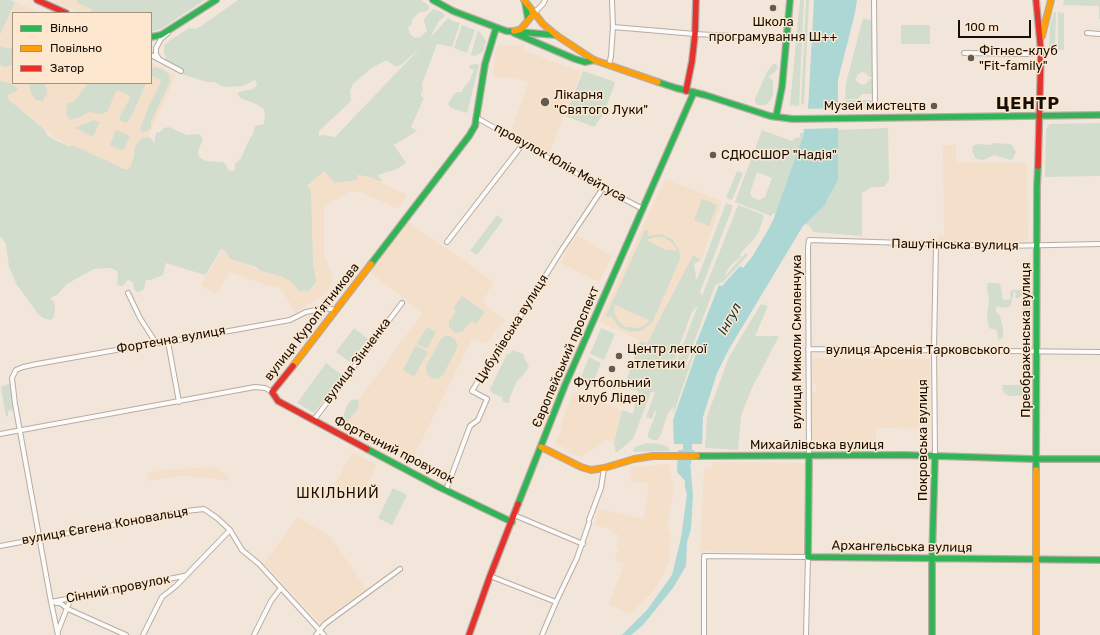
<!DOCTYPE html>
<html>
<head>
<meta charset="utf-8">
<style>
  body { margin:0 }
  #map { position:relative; width:1100px; height:635px; overflow:hidden; background:#f2e6da; font-family:Rubik,sans-serif }
  canvas { display:block }
  .legend { position:absolute; left:12px; top:12px; width:140px; height:72px; box-sizing:border-box; background:#fde7cf; border:1px solid #a1917f; margin:0; padding:5px 7px; list-style:none; font-size:12px; color:#160f07 }
  .legend li { display:flex; align-items:center; gap:8px; height:20px }
  .legend b { width:20px; border:1px solid #a1917f }
  .scale { position:absolute; left:958px; top:20px; width:73px; height:18px; box-sizing:border-box; border:2px solid #160f07; border-top:0; padding-left:5px; font-size:12px; line-height:14px; white-space:nowrap; color:#160f07; -webkit-text-stroke:3px #fde7cf; paint-order:stroke }
</style>
</head>
<body>
<div id="map">
<canvas width="1100" height="635"></canvas>
<ul class="legend">
<li><b style="height:5px;background:#30b455"></b>Вільно</li>
<li><b style="height:5px;background:#ff9f0a"></b>Повільно</li>
<li><b style="height:5px;background:#e5322d"></b>Затор</li>
</ul>
<div class="scale">100 m</div>
</div>
<script>
const ctx = document.querySelector('canvas').getContext('2d');
ctx.lineJoin = 'round';
function paint(path, color) { ctx.fillStyle = color; ctx.fill(path, 'evenodd'); }
const toPath = rows => new Path2D(rows.map(r => 'M' + r).join(''));
function strokePath(path, color, width, dash) { ctx.strokeStyle = color; ctx.lineWidth = width; ctx.lineCap = dash ? 'butt' : 'round'; ctx.setLineDash(dash || []); ctx.stroke(path); }
function label(font, color, halo, rows, align = 'center') {
  ctx.font = font + ' Rubik,sans-serif'; ctx.lineWidth = 3; ctx.setLineDash([]); ctx.textBaseline = 'middle'; ctx.strokeStyle = halo; ctx.fillStyle = color; for (const [text, x, y, turn = 0] of rows) {
    ctx.save(); ctx.translate(x, y); ctx.rotate((+turn || 0) * Math.PI / 180); ctx.textAlign = isNaN(turn) ? turn : align; if (halo) ctx.strokeText(text, 0, 0); ctx.fillText(text, 0, 0); ctx.restore();
  }
}
const built = toPath([
  [53,0,78,0,78,3,93,9,91,13,81,13,53,1],
  [15,2,40,13,13,13,13,83,151,83,151,63,176,75,131,175,57,139,8,99,0,99,0,35],
  [497,45,525,45,525,51,581,72,549,154,510,133,529,82,510,77,493,78,495,51],
  [943,145,956,145,956,162,1027,163,1028,243,938,243,938,236,944,236],
  [324,171,370,177,407,195,398,209,360,192,349,192,324,207,324,255,332,273,333,279,331,286,324,294,296,313,279,286,276,288,230,272,215,294,201,285,222,250,227,253,230,259,261,271,280,276,290,281,299,291,315,272,313,265,306,186],
  [665,179,722,201,701,260,693,255,647,343,599,322],
  [407,221,494,282,482,302,505,320,486,343,472,339,411,462,340,426,422,313,370,272],
  [576,235,612,256,599,282,560,263],
  [813,358,930,359,930,429,876,428,876,452,812,453,812,391,816,391,817,389,816,384,812,383],
  [573,392,622,410,614,443,607,440,581,457,569,453,570,450,555,444,562,426,561,424],
  [352,452,377,465,360,497,335,484],
  [712,462,805,463,803,554,700,551,704,471,706,468,712,468],
  [669,464,674,492,667,525,671,534,669,561,666,569,654,591,630,614,609,604,624,565,614,559,620,547,616,546,619,535,613,533,614,530,595,525,597,514,599,509,644,519,649,484,630,481,631,467],
  [214,467,229,477,228,481,202,477,180,476,149,481,147,474,161,470],
  [298,517,331,537,366,589,321,624,264,563]
]);
const green = toPath([
  [0,0,10,0,15,2,0,35],
  [78,0,205,0,161,29,151,32,151,13,91,13,92,9,77,3],
  [238,0,421,0,429,6,429,9,426,11,418,13,411,21,412,24,408,28,411,35,415,38,420,37,427,31,424,22,424,19,433,9,440,11,444,14,445,16,439,21,430,38,448,18,453,21,460,23,452,47,437,44,422,84,423,90,421,92,421,96,424,98,411,127,417,131,394,145,406,163,397,169,377,175,383,181,379,181,370,177,358,175,357,180,335,183,324,171,307,186,311,191,313,265,316,280,315,284,308,291,299,291,290,281,280,276,261,271,256,267,230,259,227,253,221,249,207,273,205,275,166,263,163,275,150,280,146,280,144,289,141,291,137,292,134,289,133,283,131,281,128,280,123,286,120,286,117,284,118,274,117,271,111,268,94,269,74,280,67,284,58,294,50,298,54,302,55,308,54,317,51,320,43,318,39,315,17,285,9,267,6,244,0,236,0,81,10,83,18,88,15,92,9,94,8,99,44,129,48,136,59,142,68,146,75,146,124,169,128,169,131,166,134,156,135,147,138,142,143,138,150,137,154,143,156,133,160,132,164,128,169,127,187,135,199,134,201,136,203,139,199,149,198,154,200,158,207,161,223,162,227,166,228,170,235,171,235,164,241,158,250,138,252,136,255,126,264,124,265,113,263,108,254,103,242,99,237,94,239,92,253,89,257,85,256,82,255,80,243,86,224,87,214,82,207,82,184,75,172,68,166,61,164,51,164,46,170,40,189,28,195,29,201,26],
  [422,46,335,137,323,135,319,136,319,131,351,101,350,91,353,84,373,67,385,61,388,61,394,66,398,66,402,64],
  [800,0,804,0,799,106,790,105],
  [806,0,809,0,804,105,801,104],
  [1064,0,1100,0,1100,19,1099,19,1099,6,1063,5],
  [1054,12,1056,12,1055,50,1049,50,1050,25],
  [1058,12,1064,13,1064,50,1058,50],
  [863,18,873,21,874,77,869,77,867,74,862,72,857,75,856,80,859,83,863,85,867,83,869,79,874,79,874,94,862,94,858,99,845,99,846,83],
  [462,25,475,30,467,53,454,48],
  [901,25,930,25,930,44,901,44],
  [478,30,486,41,483,52,475,56,471,55],
  [13,44,13,63,12,65,5,67,0,65,0,46,8,49,11,48],
  [477,64,479,65,467,113,451,108,448,103,456,92,462,92,464,87,470,80,474,70,469,68,470,65],
  [773,64,776,64,778,68,774,73,769,76,770,78,773,81,773,96,768,103,765,105,758,105,755,103,755,99,767,72],
  [155,67,164,70,169,75,170,82,151,122,151,128,145,132,142,132,140,129,149,106,161,82,159,79,151,76,151,68],
  [583,71,613,81,615,83,603,115,594,127,565,116],
  [30,83,43,83,47,89,47,93,43,101,36,100,30,91],
  [88,83,146,83,132,115,128,122,122,122,119,118,130,98,129,95,120,91,117,91,115,94,107,112,100,114,89,112,78,118,70,120,66,114,67,109,66,106,69,103,74,102],
  [846,100,873,100,873,109,853,109,853,104,846,104],
  [93,120,100,122,93,137,75,128],
  [1100,123,1100,176,1045,177,1046,129,1048,126,1050,124],
  [888,128,889,180,884,187,872,187,862,193,862,236,813,232,810,226,804,223,822,207,830,196,833,185,836,185,837,130],
  [116,130,130,136,123,151,110,145],
  [762,130,792,141,795,138,800,137,800,133,806,133,778,215,773,213,771,216,735,202],
  [757,172,772,178,765,197,759,200,753,198,750,193],
  [994,143,1010,144,1013,146,1016,152,1013,159,1010,160,994,155,984,160,976,159,972,151,973,146,977,144,990,145],
  [737,171,743,173,732,200,726,198],
  [702,199,717,205,709,226,694,220],
  [726,203,733,206,700,292,702,296,738,205,764,215,759,232,753,240,740,254,741,257,730,266,724,277,746,253,748,255,722,283,721,282,715,286,686,363,687,367,693,351,695,351,673,415,674,406,668,413,660,437,657,440,653,440,648,437,648,434,656,413,655,409,652,419,646,417,655,392,651,392,633,439,616,453,614,443,622,410,633,414,638,391,624,387,640,341,647,343,693,255,701,260,695,263,694,266,696,275,695,277,697,280],
  [698,305,676,363,670,371,677,356,676,354,692,312],
  [497,215,503,220,477,255,470,251],
  [645,230,649,231,647,236,660,234,672,239,679,250,680,259,653,321,643,330,630,332,618,326,611,315,610,318,606,316],
  [656,237,663,237,670,241,675,247,677,252,669,249,668,251,646,240],
  [615,305,649,320,649,321,644,326,637,328,625,327,617,319,614,312],
  [988,283,997,283,1000,284,1002,293,1002,298,1005,300,1011,299,1010,292,1012,290,1019,290,1024,288,1027,288,1030,291,1032,316,1031,317,1026,315,1022,307,1023,305,1029,303,1029,301,1022,300,1027,295,1026,292,1017,299,1015,297,1016,294,1014,291,1011,304,1009,307,1001,308,999,306,996,307,996,311,1000,316,1003,328,1003,337,1001,339,998,340,997,331,995,329,991,329,989,327,987,317,989,300,987,287],
  [462,296,485,312,476,324,471,321,463,331,455,333,449,327,449,322,456,311,453,308],
  [761,304,768,306,755,336,779,336,751,390,741,416,738,450,705,448,707,416,729,357],
  [427,327,436,332,427,349,417,344],
  [354,328,368,339,350,362,336,352],
  [601,328,615,334,604,360,590,354],
  [445,336,450,336,455,339,457,343,457,348,443,375,438,379,432,378,427,374,426,366,441,339],
  [416,345,428,352,414,377,403,370],
  [513,350,523,354,525,359,529,366,524,374,517,381,509,399,510,403,503,402,502,397,492,393,490,389,507,354,509,354],
  [589,357,601,363,592,385,580,380],
  [326,363,342,375,314,413,297,403],
  [9,384,11,387,14,410,8,411,8,416,6,417,1,388,2,386],
  [1002,385,1031,385,1031,395,1009,396,1003,392],
  [355,399,358,400,359,405,358,409,345,424,342,422,345,410,350,401],
  [646,443,660,444,668,447,670,451,633,452,634,448,638,446],
  [393,488,407,495,392,525,378,518]
]);
const water = toPath([
  [814,0,857,0,855,13,838,80,838,180,824,206,803,226,729,349,717,373,703,417,702,444,674,444,673,420,698,348,695,346,719,285,722,286,740,266,743,268,752,257,768,230,774,218,802,139,803,138,804,128,808,109],
  [678,450,695,450,690,461,693,495,691,529,687,542,686,566,673,588,643,625,631,635,622,635,647,610,672,575,681,538,687,494,685,488,685,481,677,472]
]);
const pier = toPath([
  [840,108,841,128,802,129,806,109]
]);
const river = toPath([
  [687,461,688,432]
]);
const street = toPath([
  [874,0,875,104],
  [534,13,543,4,545,0],
  [613,27,695,34,786,39],
  [1087,33,1100,34],
  [964,53,1027,54,1041,52],
  [151,55,181,71],
  [159,59,156,54,156,48,161,39,168,33],
  [609,65,611,56,613,27,612,0],
  [477,118,603,188,643,209],
  [447,242,523,144],
  [128,293,140,318,156,343],
  [168,342,179,402],
  [808,349,1100,352],
  [313,421,402,303],
  [0,434,255,387,265,388,272,392],
  [809,456,808,247,809,240,1004,246,1100,244],
  [935,456,934,347,936,245],
  [446,490,470,426,478,420,487,399,472,391,483,373,499,352,519,318,561,251,603,188],
  [514,515,583,544],
  [589,520,601,488,604,468],
  [0,546,186,511,204,509,217,518,230,530,242,550,259,564,324,635],
  [490,576,556,602],
  [51,602,184,576],
  [56,603,60,603,68,609,126,635],
  [58,631,71,598],
  [58,635,51,602,15,404,12,378,16,370,23,367,37,364,156,343,168,342,290,320,306,312,326,308,335,310],
  [143,635,162,597,176,586,230,530],
  [254,635,271,601,281,588],
  [316,635,325,624,400,569],
  [542,635,556,602,577,558,589,523],
  [704,635,704,556,808,557,806,635]
]);
const fast = toPath([
  [433,0,453,11,506,31,556,35],
  [525,2,528,19],
  [514,33,575,59,585,62,594,60],
  [151,37,161,35,216,0],
  [658,82,676,88,705,95,770,116,793,119,1100,115],
  [776,117,782,87,790,0],
  [371,264,469,136,475,126,485,64,496,28],
  [367,449,439,487,512,522],
  [697,456,904,455,1033,459,1100,459],
  [809,456,808,557,1100,560],
  [1036,470,1037,186,1038,166],
  [518,504,565,385,694,92],
  [932,635,932,560,935,456]
]);
const slow = toPath([
  [524,0,543,24,556,35,594,60,658,82],
  [514,31,521,29,534,13],
  [1042,36,1051,0],
  [293,366,371,264],
  [541,447,581,467,591,470,604,468,634,459,653,456,697,456],
  [1036,635,1036,470]
]);
const jam = toPath([
  [37,0,66,13],
  [1036,0,1041,52,1038,166],
  [686,91,692,61,695,34,696,0],
  [293,366,272,392,278,401,367,449],
  [469,635,490,576,518,504]
]);
const markers = [
  [773,8,4,"#635a51"],
  [971,58,4,"#635a51"],
  [545,102,5,"#635a51"],
  [934,106,4,"#635a51"],
  [713,155,4,"#635a51"],
  [619,356,4,"#635a51"],
  [612,369,4,"#635a51"]
];
const poiNames = [
  ["Школа",773,22,"center"],
  ["програмування Ш++",773,37,"center"],
  ["Фітнес-клуб",979,51],
  ["\"Fit-family\"",979,66],
  ["Лікарня",554,95],
  ["\"Святого Луки\"",554,110],
  ["Музей мистецтв",926,106,"right"],
  ["СДЮСШОР \"Надія\"",721,155],
  ["Центр легкої",627,349],
  ["атлетики",627,364],
  ["Футбольний",612,383,"center"],
  ["клуб Лідер",612,398,"center"]
];
const streetNames = [
  ["провулок Юлія Мейтуса",560,163,29],
  ["Пашутінська вулиця",955,245,1],
  ["вулиця Куропʼятникова",312,322,-52],
  ["Цибулівська вулиця",512,329,-58],
  ["Фортечна вулиця",171,340,-10],
  ["Преображенська вулиця",1026,340,-90],
  ["вулиця Миколи Смоленчука",797,342,-90],
  ["вулиця Арсенія Тарковського",918,350],
  ["Європейський проспект",566,357,-67],
  ["вулиця Зінченка",357,361,-53],
  ["Покровська вулиця",923,440,-90],
  ["Михайлівська вулиця",817,445],
  ["Фортечний провулок",394,450,27],
  ["вулиця Євгена Коновальця",105,526,-10],
  ["Архангельська вулиця",902,547,1],
  ["Сінний провулок",118,589,-11]
];
const waterNames = [
  ["Інгул",730,319,-61]
];
const neighbourhoodNames = [
  ["ШКІЛЬНИЙ",338,494]
];
const districtNames = [
  ["ЦЕНТР",1028,104]
];
paint(built, '#f4dfca');
paint(green, '#d3ddcd');
paint(water, '#acd7d4');
paint(pier, '#f2e6da');
strokePath(river, '#acd7d4', 9);
strokePath(street, '#b6aca3', 6);
strokePath(fast, '#b6aca3', 8);
strokePath(slow, '#b6aca3', 8);
strokePath(jam, '#b6aca3', 8);
strokePath(street, '#fdfbf9', 4);
strokePath(fast, '#30b455', 5.5);
strokePath(slow, '#ff9f0a', 5.5);
strokePath(jam, '#e5322d', 5.5);
for (const [x, y, r, color] of markers) { const dot = new Path2D(); dot.arc(x, y, r, 0, 2 * Math.PI); ctx.fillStyle = color; ctx.fill(dot); strokePath(dot, '#fde7cf', 1.5); }
label('13px', '#160f07', '#fde7cf', poiNames, 'left');
label('13px', '#160f07', '#fde7cf', streetNames);
label('italic 14px', '#173839', '#fde7cf', waterNames);
ctx.letterSpacing = '1px';
label('14px', '#160f07', '#fde7cf', neighbourhoodNames);
ctx.letterSpacing = '0px';
ctx.letterSpacing = '1px';
label('bold 17px', '#160f07', '#fde7cf', districtNames);
ctx.letterSpacing = '0px';
</script>
</body>
</html>
